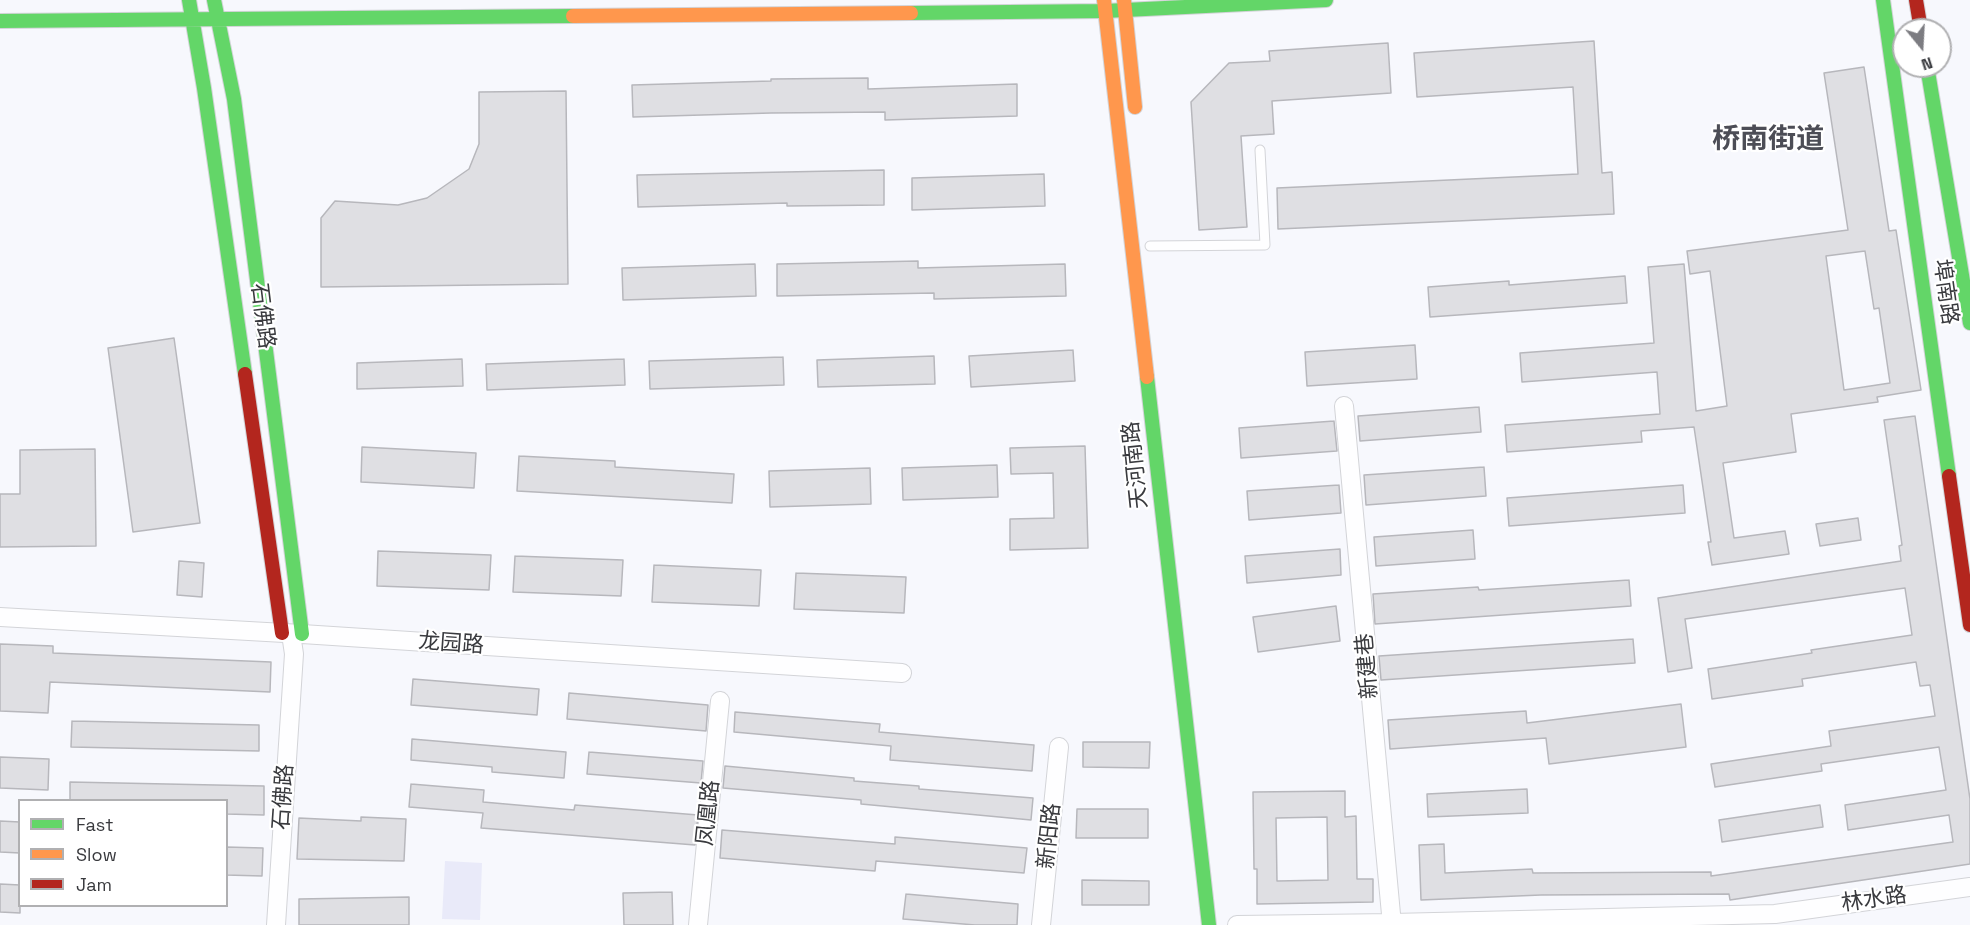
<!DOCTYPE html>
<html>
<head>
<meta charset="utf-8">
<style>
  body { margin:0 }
  #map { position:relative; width:1970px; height:925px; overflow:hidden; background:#f7f8fd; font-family:"Space Grotesk",sans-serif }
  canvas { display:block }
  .legend { position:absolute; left:18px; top:799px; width:210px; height:108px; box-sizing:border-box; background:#fff; border:2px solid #b0b0b2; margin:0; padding:8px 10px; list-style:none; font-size:18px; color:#393a3e }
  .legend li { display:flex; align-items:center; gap:12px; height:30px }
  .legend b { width:30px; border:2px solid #b0b0b2 }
  .north { position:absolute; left:1892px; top:18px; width:60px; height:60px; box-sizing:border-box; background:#fff; border:2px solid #b0b0b2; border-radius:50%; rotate:162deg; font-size:16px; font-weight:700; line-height:24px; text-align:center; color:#393a3e }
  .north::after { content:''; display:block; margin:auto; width:21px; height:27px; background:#7c7c81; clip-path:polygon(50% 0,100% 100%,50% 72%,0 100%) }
</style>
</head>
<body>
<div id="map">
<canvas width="1970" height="925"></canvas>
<ul class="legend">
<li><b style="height:8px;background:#63d668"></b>Fast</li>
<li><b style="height:8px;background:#ff974d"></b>Slow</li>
<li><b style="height:8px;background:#b3261e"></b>Jam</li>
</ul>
<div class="north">N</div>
</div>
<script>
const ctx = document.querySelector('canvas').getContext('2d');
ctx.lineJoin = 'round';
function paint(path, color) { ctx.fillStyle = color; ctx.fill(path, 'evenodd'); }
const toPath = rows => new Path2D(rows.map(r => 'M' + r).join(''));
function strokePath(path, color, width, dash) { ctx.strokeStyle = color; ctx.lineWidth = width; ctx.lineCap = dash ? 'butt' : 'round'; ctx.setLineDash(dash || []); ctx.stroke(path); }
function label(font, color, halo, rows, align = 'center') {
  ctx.font = font + ' "Space Grotesk","Noto Sans SC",sans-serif'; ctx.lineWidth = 4.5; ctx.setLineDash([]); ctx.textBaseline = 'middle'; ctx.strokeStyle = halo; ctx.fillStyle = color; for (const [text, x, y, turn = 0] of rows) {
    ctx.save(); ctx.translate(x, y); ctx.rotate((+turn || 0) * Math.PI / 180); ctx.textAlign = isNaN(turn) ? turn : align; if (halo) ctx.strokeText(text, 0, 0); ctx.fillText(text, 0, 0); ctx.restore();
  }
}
const green = toPath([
  [445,861,482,863,480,920,442,919]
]);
const building = toPath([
  [1594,41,1602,173,1612,172,1614,214,1278,229,1277,188,1578,174,1573,87,1417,97,1414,53,1594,41],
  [1388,43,1391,93,1272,101,1274,134,1241,136,1247,227,1199,230,1191,102,1229,63,1270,61,1269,51,1388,43],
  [1864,67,1889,231,1896,230,1921,390,1877,397,1878,402,1791,414,1796,452,1723,463,1734,538,1785,531,1789,554,1712,565,1708,542,1711,542,1694,427,1641,431,1642,442,1507,452,1505,425,1660,414,1657,372,1522,382,1520,353,1654,343,1648,267,1684,264,1696,411,1727,406,1710,271,1690,274,1687,251,1848,230,1824,73,1864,67],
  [1865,251,1874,309,1879,308,1890,383,1844,390,1826,256,1865,251],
  [868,78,868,89,1017,84,1017,116,885,120,885,112,771,113,633,117,632,85,771,81,771,79,868,78],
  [566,91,568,284,321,287,321,218,335,201,398,205,427,198,469,169,479,144,479,92,566,91],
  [884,170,884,205,787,206,787,203,638,207,637,175,884,170],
  [1044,174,1045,206,912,210,912,178,1044,174],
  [918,261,918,268,1065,264,1066,296,934,299,934,293,777,296,777,264,918,261],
  [755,264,756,296,623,300,622,268,755,264],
  [1625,276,1627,303,1430,317,1428,287,1509,281,1509,285,1625,276],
  [174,338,200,523,133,532,108,348,174,338],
  [1415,345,1417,379,1307,386,1305,352,1415,345],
  [1073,350,1075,381,971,387,969,356,1073,350],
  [934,356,935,384,818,387,817,360,934,356],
  [783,357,784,385,650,389,649,361,783,357],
  [462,359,463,386,357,389,357,363,462,359],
  [624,359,625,385,487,390,486,364,624,359],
  [1479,407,1481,432,1360,441,1358,416,1479,407],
  [1915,416,1970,799,1970,864,1730,900,1729,894,1541,895,1421,900,1419,845,1444,844,1445,873,1532,869,1533,873,1711,872,1711,876,1953,842,1949,815,1848,830,1845,805,1946,790,1939,747,1821,764,1822,771,1715,787,1711,764,1831,746,1829,731,1935,716,1930,685,1920,686,1916,662,1802,679,1803,686,1712,699,1708,669,1812,653,1811,650,1912,635,1905,588,1685,619,1692,668,1668,672,1658,598,1901,561,1899,546,1902,545,1884,420,1915,416],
  [1334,421,1337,451,1241,458,1239,428,1334,421],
  [1085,446,1088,548,1010,550,1010,519,1054,518,1053,473,1011,474,1010,448,1085,446],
  [362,447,476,453,474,488,361,482,362,447],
  [95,449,96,546,0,547,0,494,20,494,20,450,95,449],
  [519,456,615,461,615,467,734,474,732,503,517,491,519,456],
  [997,465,998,497,903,500,902,468,997,465],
  [1484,467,1486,496,1366,505,1364,475,1484,467],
  [870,468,871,504,770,507,769,471,870,468],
  [1339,485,1341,513,1249,520,1247,491,1339,485],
  [1683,485,1685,513,1509,526,1507,498,1683,485],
  [1858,518,1861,540,1820,546,1816,524,1858,518],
  [1473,530,1475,559,1376,566,1374,537,1473,530],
  [1340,549,1341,575,1247,583,1245,556,1340,549],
  [378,551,491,555,489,590,377,586,378,551],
  [515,556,623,560,621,596,513,592,515,556],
  [179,561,204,563,202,597,177,595,179,561],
  [654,565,761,570,759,606,652,602,654,565],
  [796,573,906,577,904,613,794,609,796,573],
  [1629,580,1631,606,1375,624,1373,594,1478,587,1479,590,1629,580],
  [1336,606,1340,641,1258,652,1253,617,1336,606],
  [1633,639,1635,663,1381,680,1379,656,1633,639],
  [0,644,53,646,53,653,271,662,270,692,50,682,48,713,0,711,0,644],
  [413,679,539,689,537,715,411,705,413,679],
  [569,693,708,705,706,731,567,719,569,693],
  [1681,704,1686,747,1549,764,1546,738,1390,749,1388,720,1526,711,1527,723,1681,704],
  [735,712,880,724,879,732,1034,745,1032,771,890,760,891,746,734,732,735,712],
  [72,721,259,725,259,751,71,747,72,721],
  [412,739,566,752,564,778,492,772,492,767,411,760,412,739],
  [1083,742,1150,742,1149,768,1083,767,1083,742],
  [589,752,703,761,701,783,587,774,589,752],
  [0,757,49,759,48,790,0,788,0,757],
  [725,766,854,778,854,781,919,786,919,789,1033,798,1031,820,861,804,861,800,723,788,725,766],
  [70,782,264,786,264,815,226,814,226,801,70,801,70,782],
  [411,784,484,790,483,802,574,810,575,805,698,815,695,845,481,828,483,813,409,807,411,784],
  [1527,789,1528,813,1428,817,1427,794,1527,789],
  [1345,791,1345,817,1356,816,1357,879,1373,879,1373,902,1257,904,1257,869,1254,869,1253,792,1345,791],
  [1327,817,1328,880,1277,881,1276,818,1327,817],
  [1820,805,1823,827,1722,842,1719,820,1820,805],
  [1077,809,1148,809,1148,838,1076,838,1077,809],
  [361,817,406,819,404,861,297,859,299,818,361,821,361,817],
  [0,821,20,822,20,853,0,852,0,821],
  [722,830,895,844,895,837,1027,848,1024,873,876,861,875,871,720,858,722,830],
  [226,847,263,848,262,876,226,875,226,847],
  [1082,880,1149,881,1149,905,1082,905,1082,880],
  [0,884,20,885,20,913,0,912,0,884],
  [672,892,673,925,624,925,623,893,672,892],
  [906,894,1018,904,1017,925,975,925,903,919,906,894],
  [409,897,409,925,299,925,299,899,409,897]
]);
const lane = toPath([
  [1150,246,1265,245,1260,150]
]);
const street = toPath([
  [1344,406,1392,925],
  [0,617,302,634,902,673],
  [276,925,294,654,291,634],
  [698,925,720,701],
  [1041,925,1059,747],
  [1237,925,1392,923,1775,914,1970,887]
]);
const fast = toPath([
  [189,0,204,88,245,374],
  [214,0,234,99,302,634],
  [1883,0,1949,476],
  [911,13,1105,11,1326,0],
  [0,21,573,16],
  [1927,66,1970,323],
  [1147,377,1209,925]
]);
const slow = toPath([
  [1104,0,1147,377],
  [1124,0,1135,107],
  [573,16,911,13]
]);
const jam = toPath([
  [1916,0,1921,30],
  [245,374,282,633],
  [1949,476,1970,625]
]);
const streetNames = [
  ["埠南路",1945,292,82],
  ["石佛路",262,316,83],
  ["天河南路",1136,465,-96],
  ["龙园路",451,644,4],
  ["新建巷",1368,666,-95],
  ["石佛路",284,797,-86],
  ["凤凰路",709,813,-84],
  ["新阳路",1050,836,-84],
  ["林水路",1874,900,-8]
];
const districtNames = [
  ["桥南街道",1768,140]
];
paint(green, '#e9eaf9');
paint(building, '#dfdfe3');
strokePath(building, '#b7b7bc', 1.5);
strokePath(lane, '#d3d4d8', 11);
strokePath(street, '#d3d4d8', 20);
strokePath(fast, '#d3d4d8', 16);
strokePath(slow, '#d3d4d8', 16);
strokePath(jam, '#d3d4d8', 16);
strokePath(lane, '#fefeff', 9);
strokePath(street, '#fefeff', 18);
strokePath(fast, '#63d668', 14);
strokePath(slow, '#ff974d', 14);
strokePath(jam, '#b3261e', 14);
label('22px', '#393a3e', '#fff', streetNames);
label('bold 28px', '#4c4d56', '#fff', districtNames);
</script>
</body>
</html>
